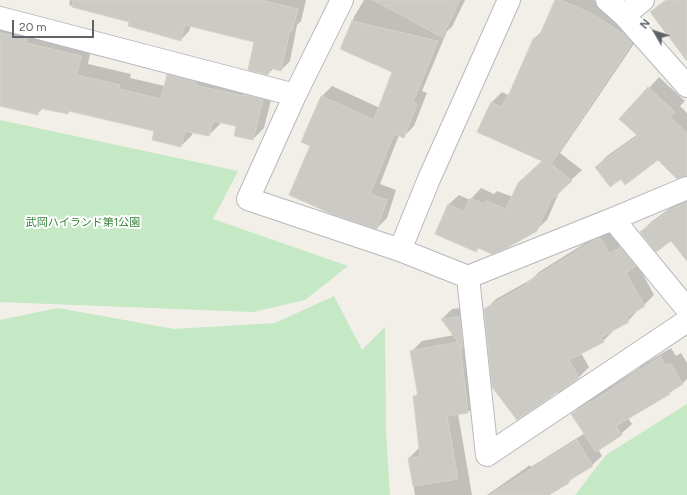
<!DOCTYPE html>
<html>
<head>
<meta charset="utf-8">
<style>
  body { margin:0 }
  #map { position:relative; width:687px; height:495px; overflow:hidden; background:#f1efe8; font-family:Figtree,sans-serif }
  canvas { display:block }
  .north { position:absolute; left:635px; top:12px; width:40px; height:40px; -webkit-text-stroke:3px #fff; paint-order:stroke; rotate:309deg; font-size:11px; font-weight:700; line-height:16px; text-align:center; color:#5f6368 }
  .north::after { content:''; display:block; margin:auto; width:14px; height:18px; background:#5f6368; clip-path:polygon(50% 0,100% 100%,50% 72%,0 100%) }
  .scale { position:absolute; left:12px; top:20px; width:82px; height:18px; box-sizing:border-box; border:2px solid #5f6368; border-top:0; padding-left:5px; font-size:12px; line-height:14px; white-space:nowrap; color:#5f6368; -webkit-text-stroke:3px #fff; paint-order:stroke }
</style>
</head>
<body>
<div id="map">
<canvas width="687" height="495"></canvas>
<div class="north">N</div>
<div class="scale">20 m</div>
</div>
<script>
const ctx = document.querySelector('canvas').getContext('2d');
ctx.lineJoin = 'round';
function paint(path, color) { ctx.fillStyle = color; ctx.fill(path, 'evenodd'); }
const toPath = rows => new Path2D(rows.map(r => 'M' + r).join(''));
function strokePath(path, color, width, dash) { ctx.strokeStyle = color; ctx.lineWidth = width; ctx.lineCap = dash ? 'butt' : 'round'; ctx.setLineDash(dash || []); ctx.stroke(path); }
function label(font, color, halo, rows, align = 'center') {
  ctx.font = font + ' Figtree,"Noto Sans JP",sans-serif'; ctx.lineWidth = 4; ctx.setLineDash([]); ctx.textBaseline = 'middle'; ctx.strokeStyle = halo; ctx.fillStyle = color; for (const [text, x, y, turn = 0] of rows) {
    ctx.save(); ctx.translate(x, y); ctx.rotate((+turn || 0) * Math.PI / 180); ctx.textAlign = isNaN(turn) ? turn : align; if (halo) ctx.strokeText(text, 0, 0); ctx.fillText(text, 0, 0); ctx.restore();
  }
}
const green = toPath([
  [0,120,238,171,213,219,348,266,305,300,253,312,0,302],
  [334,296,362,350,385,327,386,432,390,495,0,495,0,320,58,308,174,329,275,323],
  [687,404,687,495,575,495,606,455]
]);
const shadow = toPath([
  [70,0,306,0,301,21,297,25,290,61,281,70,274,68,268,74,255,41,191,25,189,31,181,40,130,22,69,5],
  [364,0,465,0,452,27,447,31,422,91,427,93,414,126,404,136,399,135,380,184,396,190,387,218,377,228,312,146,321,97,332,86,380,108,394,71,341,49,354,17],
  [556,0,593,0,605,5,642,32,560,153,582,170,560,190,547,220,536,230,479,248,476,251,448,205,459,195,470,200,481,188,494,194,497,191,513,197,543,161,491,103,502,92,508,95,511,93,535,38,543,30],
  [0,19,92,45,88,64,131,74,130,78,165,86,168,75,179,63,274,88,264,128,253,139,238,125,221,122,220,124,209,135,193,132,192,135,181,146,155,130,70,110,68,113,44,107,37,114,0,105],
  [659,77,685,101,680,106,687,113,687,175,659,159,621,178,596,167,607,156,638,134,621,119],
  [687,196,687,259,672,239,641,232,651,222,684,198],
  [611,228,637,263,654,295,644,305,637,309,638,310,628,321,613,329,613,331,603,341,581,353,589,367,578,378,485,310,496,299,532,279,539,272,606,230],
  [469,307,478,402,468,412,458,414,472,495,415,495,409,458,419,448,414,397,419,392,412,351,422,341,454,335,442,319,452,309],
  [671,348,676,356,681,353,687,363,687,379,683,383,675,388,669,394,628,418,632,424,621,434,598,449,602,456,592,465,575,476,569,482,548,495,487,495,530,465,531,467,585,433,573,414,583,403,601,391,602,392,638,369,641,366]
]);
const building = toPath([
  [73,0,261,0,298,9,292,31,290,30,281,71,270,68,268,75,248,70,254,42,185,25,181,41,128,26,129,22,72,7,73,0],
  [373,0,460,0,442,37,373,0],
  [555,0,561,0,594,15,625,35,632,43,551,164,572,181,551,200,537,231,505,249,492,254,478,248,476,252,435,234,448,204,464,212,470,198,484,204,486,201,506,209,518,183,542,161,477,132,491,102,502,107,508,94,509,94,534,37,538,39,555,0],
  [666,0,687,0,687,61,650,12,666,0],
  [352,21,438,41,413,102,417,104,404,138,394,134,370,194,387,200,377,229,332,214,289,195,310,146,301,142,321,96,374,120,392,72,340,49,352,21],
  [0,33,27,39,26,43,81,56,77,75,120,85,119,89,161,99,167,74,196,82,195,85,243,96,243,94,263,99,253,140,234,136,236,126,213,121,209,136,185,131,181,147,152,140,154,131,69,111,68,114,39,108,38,115,0,106,0,33],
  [648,87,675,112,670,117,687,133,687,176,677,179,658,160,625,185,621,179,610,187,595,167,638,136,619,119,648,87],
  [687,202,687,261,671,241,656,252,640,232,673,208,687,202],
  [600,238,610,254,620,247,636,266,626,273,645,306,626,317,629,322,601,337,604,342,569,360,579,378,558,393,557,392,544,402,517,420,492,387,484,309,526,285,527,282,595,240,600,238],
  [460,317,463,349,460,344,468,413,447,416,458,479,413,486,408,458,420,456,413,396,418,396,410,351,458,342,441,319,460,317],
  [661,357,665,366,670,363,683,384,669,393,670,394,616,426,622,435,596,452,571,414,591,401,592,402,630,377,630,376,661,357],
  [577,440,593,466,568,481,569,483,549,495,490,495,577,440]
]);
const minor = toPath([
  [342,0,295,95,248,199,400,250,468,277,613,219,687,188],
  [607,0,624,15,687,86],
  [624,15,643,0],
  [0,18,295,95],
  [613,219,687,309],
  [400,250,429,179,509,0],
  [468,277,487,455,687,321]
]);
const parkNames = [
  ["武岡ハイランド第1公園",83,223]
];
paint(green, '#c5e8c5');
paint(shadow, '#0003');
paint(building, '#cccac5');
strokePath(building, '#d6d1c6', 1);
strokePath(minor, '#b5b8bc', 24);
strokePath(minor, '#fff', 22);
label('11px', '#348238', '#fff', parkNames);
</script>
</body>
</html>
